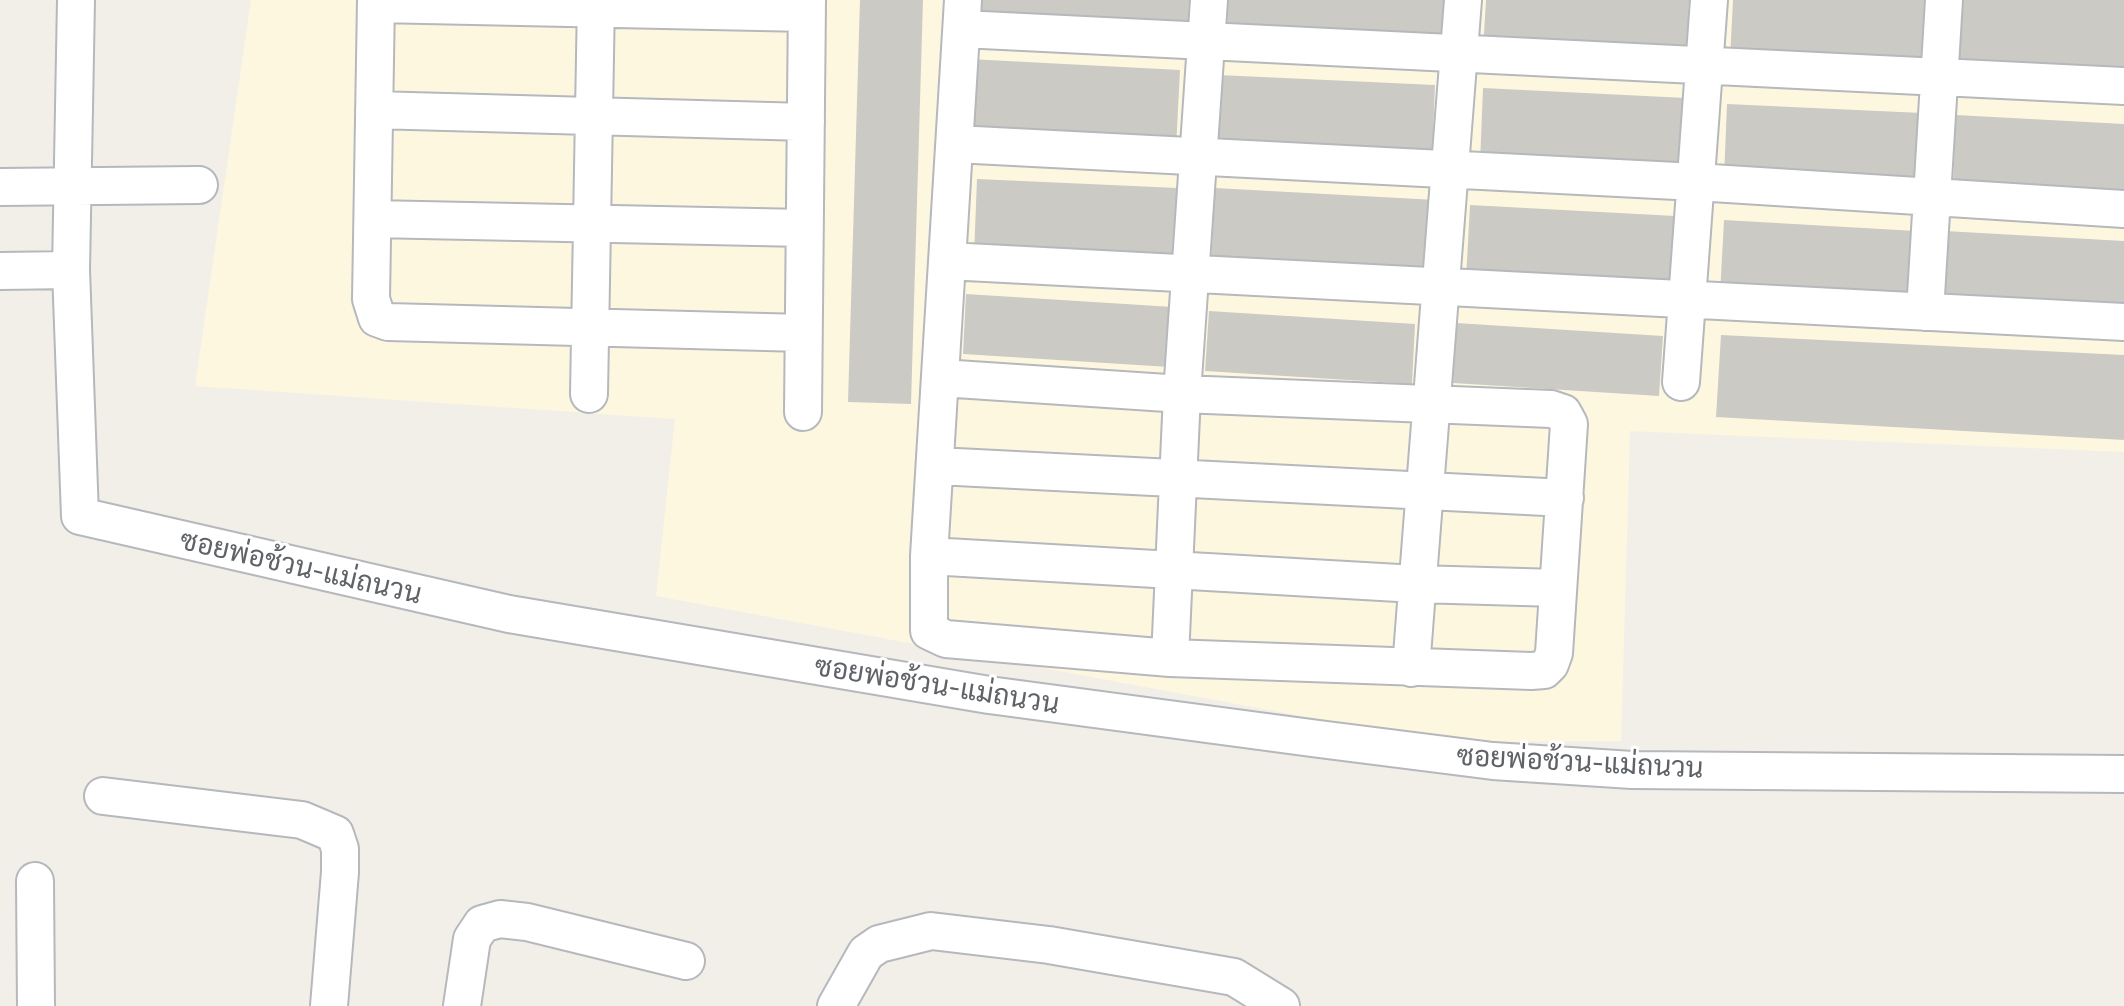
<!DOCTYPE html>
<html>
<head>
<meta charset="utf-8">
<style>
  body { margin:0 }
  canvas { display:block; background:#f1efe8 }
</style>
</head>
<body>
<canvas width="2124" height="1006"></canvas>
<script>
const ctx = document.querySelector('canvas').getContext('2d');
ctx.lineJoin = 'round';
function paint(path, color) { ctx.fillStyle = color; ctx.fill(path, 'evenodd'); }
const toPath = rows => new Path2D(rows.map(r => 'M' + r).join(''));
function strokePath(path, color, width, dash) { ctx.strokeStyle = color; ctx.lineWidth = width; ctx.lineCap = dash ? 'butt' : 'round'; ctx.setLineDash(dash || []); ctx.stroke(path); }
function label(font, color, halo, rows, align = 'center') {
  ctx.font = font + ' Commissioner,Sarabun,sans-serif'; ctx.lineWidth = 6; ctx.setLineDash([]); ctx.textBaseline = 'middle'; ctx.strokeStyle = halo; ctx.fillStyle = color; for (const [text, x, y, turn = 0] of rows) {
    ctx.save(); ctx.translate(x, y); ctx.rotate((+turn || 0) * Math.PI / 180); ctx.textAlign = isNaN(turn) ? turn : align; if (halo) ctx.strokeText(text, 0, 0); ctx.fillText(text, 0, 0); ctx.restore();
  }
}
const commercial = toPath([
  [251,0,2124,0,2124,452,1630,431,1621,741,1441,742,656,596,675,419,195,386]
]);
const building = toPath([
  [860,0,923,0,911,404,848,402],
  [972,0,1189,0,1188,29,971,18],
  [1228,0,1448,0,1446,45,1227,36],
  [1486,0,1689,0,1686,61,1483,49],
  [1733,0,1927,0,1923,70,1730,59],
  [1959,0,2124,0,2124,79,1955,70],
  [969,59,1180,70,1176,149,965,139],
  [1219,75,1435,85,1432,162,1216,153],
  [1483,88,1686,98,1682,173,1480,163],
  [1727,104,1922,113,1918,187,1724,178],
  [1956,115,2124,124,2124,196,1953,188],
  [977,179,1178,188,1175,264,974,255],
  [1215,188,1436,200,1432,275,1211,264],
  [1470,205,1675,216,1672,290,1466,279],
  [1724,220,1916,231,1912,305,1720,294],
  [1945,231,2124,241,2124,315,1941,304],
  [966,294,1173,307,1169,367,963,354],
  [1209,311,1415,324,1412,384,1205,371],
  [1456,323,1663,336,1659,396,1453,383],
  [1721,335,2124,355,2124,440,1716,417]
]);
const minor = toPath([
  [376,0,371,299,377,318,388,322,803,333],
  [377,4,807,13],
  [962,29,2124,86],
  [374,110,806,122],
  [955,144,1696,182,2124,209],
  [0,187,199,185],
  [373,219,804,228],
  [947,261,2124,322],
  [71,270,76,0],
  [0,271,71,270,80,516,509,614,989,695,1319,739,1493,761,1632,770,2124,774],
  [1925,312,1944,0],
  [941,378,1182,394,1551,409,1563,413,1569,424,1554,653,1550,664,1544,670,1531,671,1170,658,946,639,929,631,929,556,963,0],
  [1681,382,1709,0],
  [589,394,596,0],
  [803,412,807,0],
  [937,466,1565,498],
  [929,556,1416,584,1558,588],
  [1170,658,1182,394,1209,0],
  [1411,668,1463,0],
  [103,796,302,820,335,834,340,849,340,872,329,1006],
  [35,881,36,1006],
  [462,1006,472,939,482,924,500,919,527,922,686,961],
  [836,1006,866,953,879,944,931,931,1049,945,1234,977,1281,1006]
]);
const streetNames = [
  ["ซอยพ่อช้วน-แม่ถนวน",301,567,13],
  ["ซอยพ่อช้วน-แม่ถนวน",937,685,9],
  ["ซอยพ่อช้วน-แม่ถนวน",1580,762,3]
];
paint(commercial, '#fef7e0');
paint(building, '#cccac5');
strokePath(minor, '#b5b8bc', 40);
strokePath(minor, '#fff', 36);
label('28px', '#5f6368', '#fff', streetNames);
</script>
</body>
</html>
